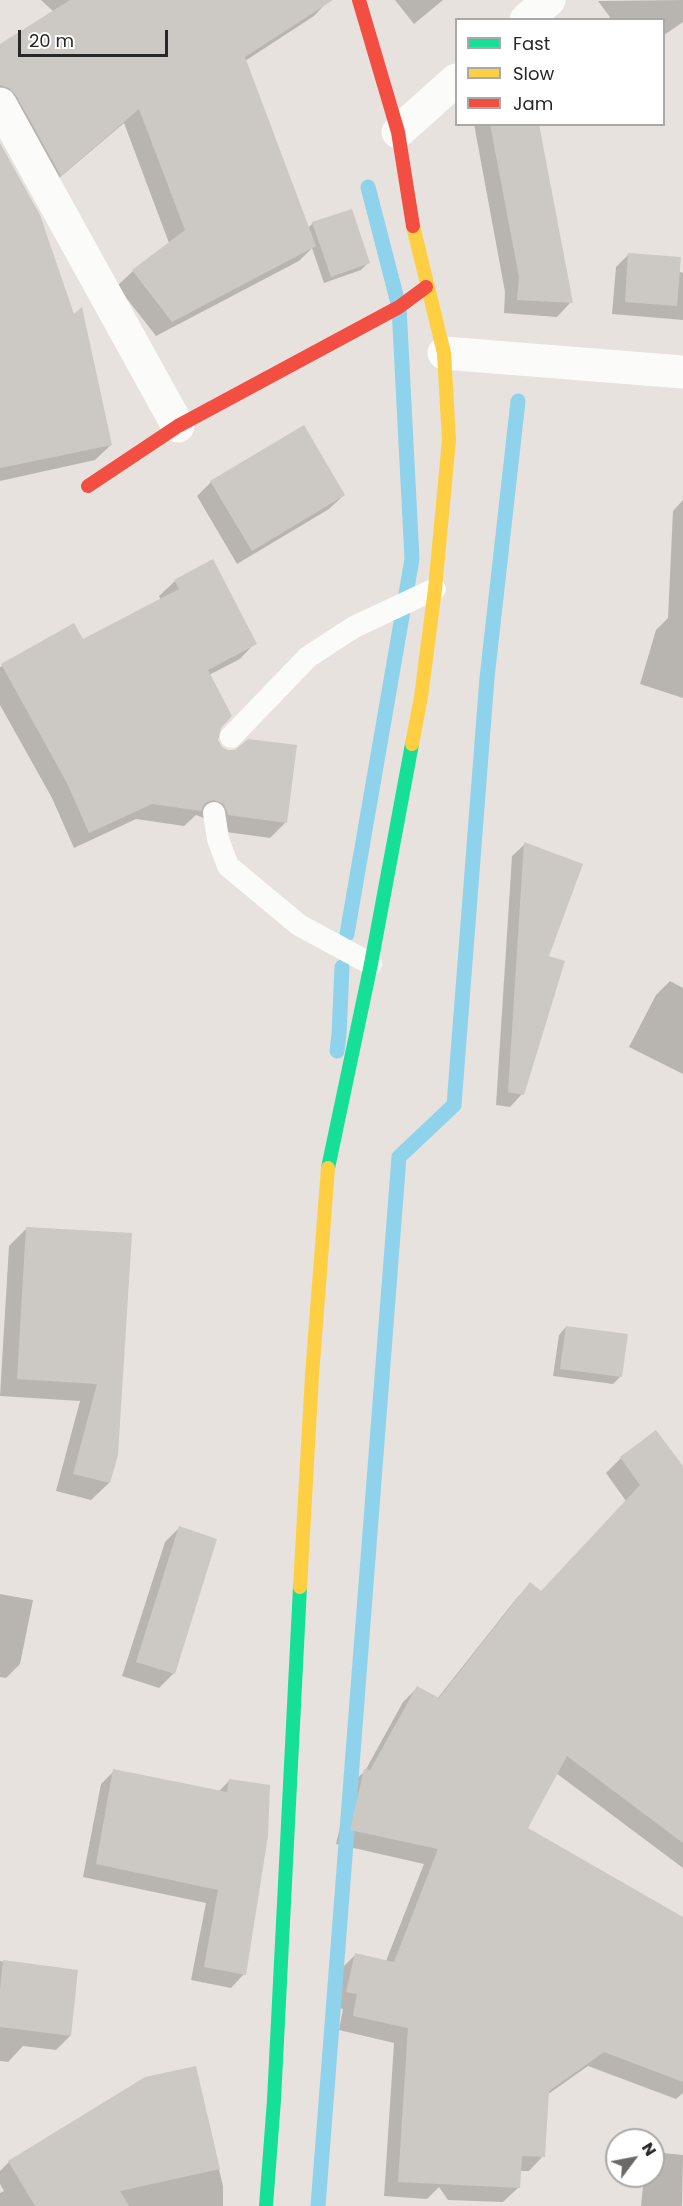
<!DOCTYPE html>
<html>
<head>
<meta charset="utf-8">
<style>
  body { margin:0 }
  #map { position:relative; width:683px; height:2206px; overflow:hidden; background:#e7e2dd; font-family:Poppins,sans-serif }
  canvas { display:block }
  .legend { position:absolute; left:455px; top:18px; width:210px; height:108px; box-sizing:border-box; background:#fff; border:2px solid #a9a9a9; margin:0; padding:8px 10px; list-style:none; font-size:18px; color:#282828 }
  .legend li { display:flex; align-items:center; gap:12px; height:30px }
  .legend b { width:30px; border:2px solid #a9a9a9 }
  .north { position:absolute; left:605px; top:2128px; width:60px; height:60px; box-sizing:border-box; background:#fff; border:2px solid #a9a9a9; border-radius:50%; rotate:58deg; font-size:16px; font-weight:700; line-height:24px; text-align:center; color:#282828 }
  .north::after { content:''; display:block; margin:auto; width:21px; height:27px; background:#6b6967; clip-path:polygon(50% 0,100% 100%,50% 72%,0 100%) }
  .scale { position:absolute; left:18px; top:30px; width:150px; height:27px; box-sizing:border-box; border:3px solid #282828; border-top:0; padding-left:8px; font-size:18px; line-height:21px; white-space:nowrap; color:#282828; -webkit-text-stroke:4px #fff; paint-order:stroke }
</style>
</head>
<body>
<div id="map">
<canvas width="683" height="2206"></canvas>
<ul class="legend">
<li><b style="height:8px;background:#16e098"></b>Fast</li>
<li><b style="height:8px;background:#ffcf43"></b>Slow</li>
<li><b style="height:8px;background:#f24e42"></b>Jam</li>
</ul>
<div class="north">N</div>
<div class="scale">20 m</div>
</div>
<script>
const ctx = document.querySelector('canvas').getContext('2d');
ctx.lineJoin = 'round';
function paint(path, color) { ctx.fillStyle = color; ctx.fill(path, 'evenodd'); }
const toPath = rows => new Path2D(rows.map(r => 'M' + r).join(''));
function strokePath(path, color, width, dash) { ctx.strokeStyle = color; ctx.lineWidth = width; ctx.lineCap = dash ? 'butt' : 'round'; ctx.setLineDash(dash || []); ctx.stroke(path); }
const shadow = toPath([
  [41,0,329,0,314,16,245,61,308,228,313,223,369,262,361,270,324,283,312,248,299,261,156,336,117,286,133,271,169,243,124,123,45,190,0,109,0,45,54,12],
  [395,0,443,0,414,24],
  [683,0,683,22,664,35,664,20,607,20,610,17,598,1],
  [474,124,538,124,571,302,557,317,504,313,505,292],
  [0,146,111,445,95,460,0,481],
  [629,254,683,273,683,320,612,314,616,267],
  [211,482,344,495,329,509,237,564,197,496],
  [683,500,683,698,640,684,656,630,668,618,673,511],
  [175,581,255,643,240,659,209,675,220,727,217,742,286,822,270,838,212,830,209,820,196,815,184,826,136,819,74,848,52,798,0,705,0,667,82,641,161,600,159,596],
  [525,844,547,957,522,1094,510,1107,496,1105,512,856],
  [670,981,683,988,683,1074,629,1047,656,995],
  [27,1228,130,1235,109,1483,91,1500,56,1491,80,1401,0,1396,9,1246],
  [566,1327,620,1377,613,1384,553,1376,559,1335],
  [656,1432,683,1468,683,1868,556,1773,526,1828,683,1918,683,2093,676,2099,588,2066,547,2095,543,2156,529,2171,519,2171,518,2188,503,2202,448,2200,439,2187,427,2199,384,2196,394,2043,339,2030,343,2009,332,2006,341,1969,355,1955,386,1961,424,1864,336,1844,350,1785,365,1771,403,1702,417,1688,437,1699,516,1599,530,1584,541,1592,626,1501,606,1473,621,1458],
  [179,1528,174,1673,159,1688,122,1676,165,1542],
  [0,1594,33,1600,20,1664,6,1678,0,1677],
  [114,1771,218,1792,229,1781,244,1974,231,1988,191,1980,206,1903,83,1877,101,1784],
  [0,1961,77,1971,70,2036,56,2050,23,2046,8,2062,0,2061],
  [195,2068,223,2186,223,2206,0,2206,0,2193,4,2191,0,2184,0,2171,9,2162],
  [653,2152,683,2155,682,2206,641,2206,644,2176,653,2176]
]);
const stream = toPath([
  [347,934,412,559,399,307,368,187],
  [337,1051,339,1035,342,967],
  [318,2206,399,1157,454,1105,487,678,518,401]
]);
const building = toPath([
  [70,0,333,0,245,57,316,246,172,322,132,270,185,230,139,109,61,176,16,95,9,88,0,85,0,44],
  [490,124,539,124,573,303,517,300,519,277],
  [0,143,40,215,74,314,82,307,112,445,0,468],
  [352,209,370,263,331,277,312,222],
  [628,253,681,257,677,306,625,302],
  [304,425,345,495,252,551,210,481],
  [213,559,257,644,208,670,232,716,221,728,218,740,222,747,228,750,235,750,248,739,297,745,287,823,228,815,224,804,213,800,205,803,201,811,152,804,89,833,67,783,1,664,74,623,83,639,179,589,174,580],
  [524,842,583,864,549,956,565,961,524,1095,508,1092],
  [26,1227,132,1233,118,1455,110,1483,73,1474,97,1384,17,1379],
  [566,1326,628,1334,622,1377,560,1369],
  [656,1430,683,1466,683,1843,567,1756,528,1828,683,1917,683,2082,604,2052,549,2091,545,2157,522,2156,520,2188,398,2182,408,2028,353,2016,357,1994,346,1992,355,1953,394,1962,438,1849,350,1830,364,1769,370,1770,417,1686,439,1698,530,1582,541,1591,640,1485,620,1457],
  [179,1526,217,1539,175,1674,136,1662],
  [113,1769,227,1792,229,1779,270,1785,268,1836,246,1975,204,1967,218,1890,96,1864],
  [3,1960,78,1970,71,2036,0,2027,0,1990],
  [196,2066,220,2169,120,2191,129,2206,35,2206,8,2161,145,2077]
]);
const lane = toPath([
  [231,737,308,657,354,627,435,589],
  [214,813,218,839,228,866,299,925,371,964]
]);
const street = toPath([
  [526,20,549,0],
  [0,104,178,426],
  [398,132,456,80],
  [444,353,683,372]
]);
const fast = toPath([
  [328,1168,371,964,412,744],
  [266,2206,274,2100,300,1587]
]);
const slow = toPath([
  [412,744,421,697,435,589,449,440,444,353,413,226],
  [300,1587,312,1375,328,1168]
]);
const jam = toPath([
  [359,0,398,132,413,226],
  [88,486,178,426,399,307,426,287]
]);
paint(shadow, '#0003');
strokePath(stream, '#8ed3eb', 15);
paint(building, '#ccc8c4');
strokePath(lane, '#fbfbfa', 22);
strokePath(street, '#fbfbfa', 33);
strokePath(fast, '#16e098', 14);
strokePath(slow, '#ffcf43', 14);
strokePath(jam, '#f24e42', 14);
</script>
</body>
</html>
